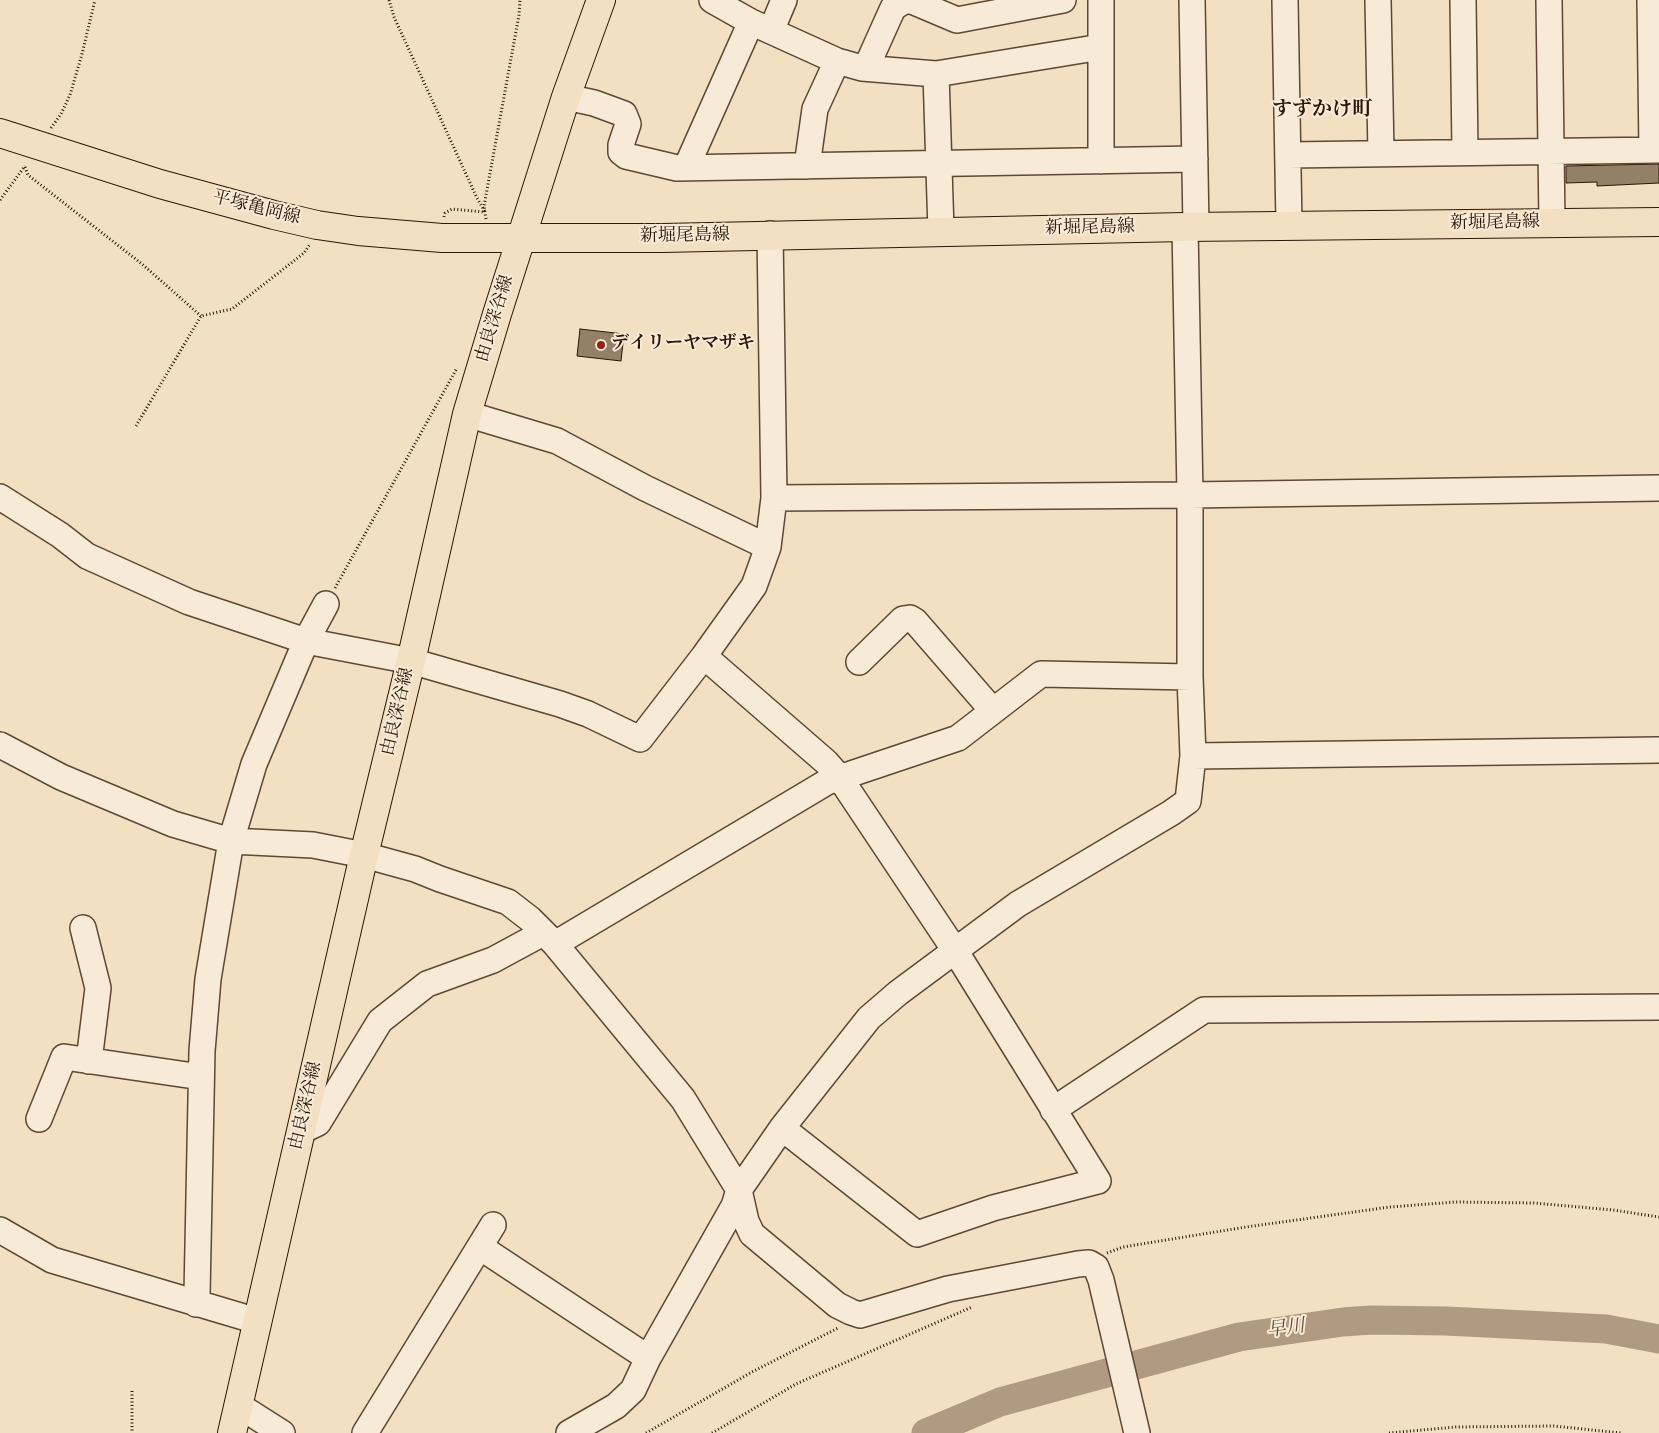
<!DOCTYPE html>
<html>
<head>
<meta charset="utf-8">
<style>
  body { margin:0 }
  canvas { display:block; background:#f3dfc2 }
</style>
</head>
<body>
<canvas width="1659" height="1433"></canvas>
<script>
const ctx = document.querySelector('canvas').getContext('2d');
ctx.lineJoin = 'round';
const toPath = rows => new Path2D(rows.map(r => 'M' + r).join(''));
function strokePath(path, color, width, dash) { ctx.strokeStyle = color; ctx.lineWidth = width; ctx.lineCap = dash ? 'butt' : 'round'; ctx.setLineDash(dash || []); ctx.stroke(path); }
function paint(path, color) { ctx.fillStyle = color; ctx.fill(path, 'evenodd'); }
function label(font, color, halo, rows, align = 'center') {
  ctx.font = font + ' Vollkorn,"Noto Serif JP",serif'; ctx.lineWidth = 4; ctx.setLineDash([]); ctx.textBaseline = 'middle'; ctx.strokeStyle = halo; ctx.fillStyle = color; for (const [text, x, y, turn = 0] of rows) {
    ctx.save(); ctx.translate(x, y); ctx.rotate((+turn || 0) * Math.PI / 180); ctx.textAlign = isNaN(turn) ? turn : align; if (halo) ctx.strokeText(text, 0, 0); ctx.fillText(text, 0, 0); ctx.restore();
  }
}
const river = toPath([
  [926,1433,1000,1402,1239,1337,1343,1322,1371,1320,1446,1321,1606,1329,1659,1339]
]);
const building = toPath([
  [1659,164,1659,183,1597,186,1597,182,1566,183,1566,166,1659,164],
  [580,329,624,334,621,361,577,356,580,329]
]);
const path = toPath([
  [389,0,394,17,477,198,485,212],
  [51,128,61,114,70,95,82,54,95,0],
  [25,167,28,175,142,264,201,316],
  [0,200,25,166],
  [444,217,445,213,452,209,484,212],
  [486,219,484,206,519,15,520,0],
  [136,426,201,316,232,309,304,253,310,244],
  [335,588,457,368],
  [1107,1253,1123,1247,1246,1227,1390,1207,1455,1202,1534,1203,1613,1210,1659,1217],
  [132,1391,132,1433],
  [646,1433,752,1372,838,1328],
  [712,1433,796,1384,972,1307],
  [1389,1433,1456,1427,1554,1426,1621,1433]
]);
const minor = toPath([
  [712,0,751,22,837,61,862,68,936,74,1101,47],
  [1101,0,1101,161],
  [1192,0,1196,227],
  [1285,0,1289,225],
  [1378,0,1381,153],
  [1463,0,1465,152],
  [1549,0,1552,223],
  [1650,0,1652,150],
  [771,31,784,0],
  [866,68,893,8,904,1,912,1,957,20,1063,0],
  [936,74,941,231],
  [566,97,594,103,624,114,628,124,621,145,621,152,626,156,677,168,1195,159],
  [1288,155,1659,150],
  [807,166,815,109,837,61],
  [686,168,751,22],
  [467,414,557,441,645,488,768,547],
  [0,497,60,535,87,556,189,602,306,641,411,661,560,704,588,714,640,739,704,656,754,586,768,547,774,498,770,234],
  [774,498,1190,495,1659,488],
  [704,656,826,762,840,778,956,952,1098,1181,993,1208,917,1234,782,1128],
  [859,662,903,619,910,618,915,621,993,711],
  [0,745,61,777,173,824,231,841,313,845,364,855,415,869,440,879,508,902,530,919,555,944,683,1099,739,1190,746,1221,752,1234,837,1305,851,1312,860,1315,948,1289,1078,1264,1089,1263,1096,1267,1101,1280,1137,1433],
  [1193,756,1659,750],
  [83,928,98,988,89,1061],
  [555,944,827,782,958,738,1041,674,1190,677],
  [1053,1110,1204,1010,1659,1007],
  [39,1119,64,1057,201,1077],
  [301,1131,318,1123,380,1021,427,984,493,960,543,933],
  [0,1230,52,1260,257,1321],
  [480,1247,648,1358],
  [196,1304,197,1294,202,1051,208,979,231,841,254,764,306,641,326,604],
  [238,1405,282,1433],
  [365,1433,493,1225],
  [569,1433,616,1406,633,1390,648,1358,734,1206,739,1190,782,1128,869,1018,898,993,1018,904,1171,813,1188,801,1193,756,1190,677,1190,495,1185,227]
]);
const major = toPath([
  [0,133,160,184,274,215,317,225,358,231,442,238,662,238,1185,227,1659,222],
  [232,1433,364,855,411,661,467,414,497,314,566,97,601,0]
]);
const markers = [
  [601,345,5,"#8f2418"]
];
const streetNames = [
  ["平塚亀岡線",256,209,14],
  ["新堀尾島線",1495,224,-1],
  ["新堀尾島線",1090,229,-1],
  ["新堀尾島線",685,237,-1],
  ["由良深谷線",496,319,-73],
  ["由良深谷線",399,712,-77],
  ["由良深谷線",307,1106,-77]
];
const poiNames = [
  ["デイリーヤマザキ",611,345]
];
const waterNames = [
  ["早川",1286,1330,-8]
];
const quarterNames = [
  ["すずかけ町",1322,111]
];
strokePath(river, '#b09b82', 29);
paint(building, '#947f67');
strokePath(building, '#2d1605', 1);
strokePath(minor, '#5e4834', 28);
strokePath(major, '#2d1605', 30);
strokePath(path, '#2d1605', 3, [1, 2.5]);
strokePath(minor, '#f7ead7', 25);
strokePath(major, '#f3dfc2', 28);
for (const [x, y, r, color] of markers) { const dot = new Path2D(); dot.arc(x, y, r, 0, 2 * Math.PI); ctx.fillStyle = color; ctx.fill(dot); strokePath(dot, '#f7ead7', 2); }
label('18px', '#2d1605', '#f7ead7', streetNames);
label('bold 18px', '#2d1605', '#f7ead7', poiNames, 'left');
label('italic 19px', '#614b37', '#f7ead7', waterNames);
label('bold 20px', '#2d1605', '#f7ead7', quarterNames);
</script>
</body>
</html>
